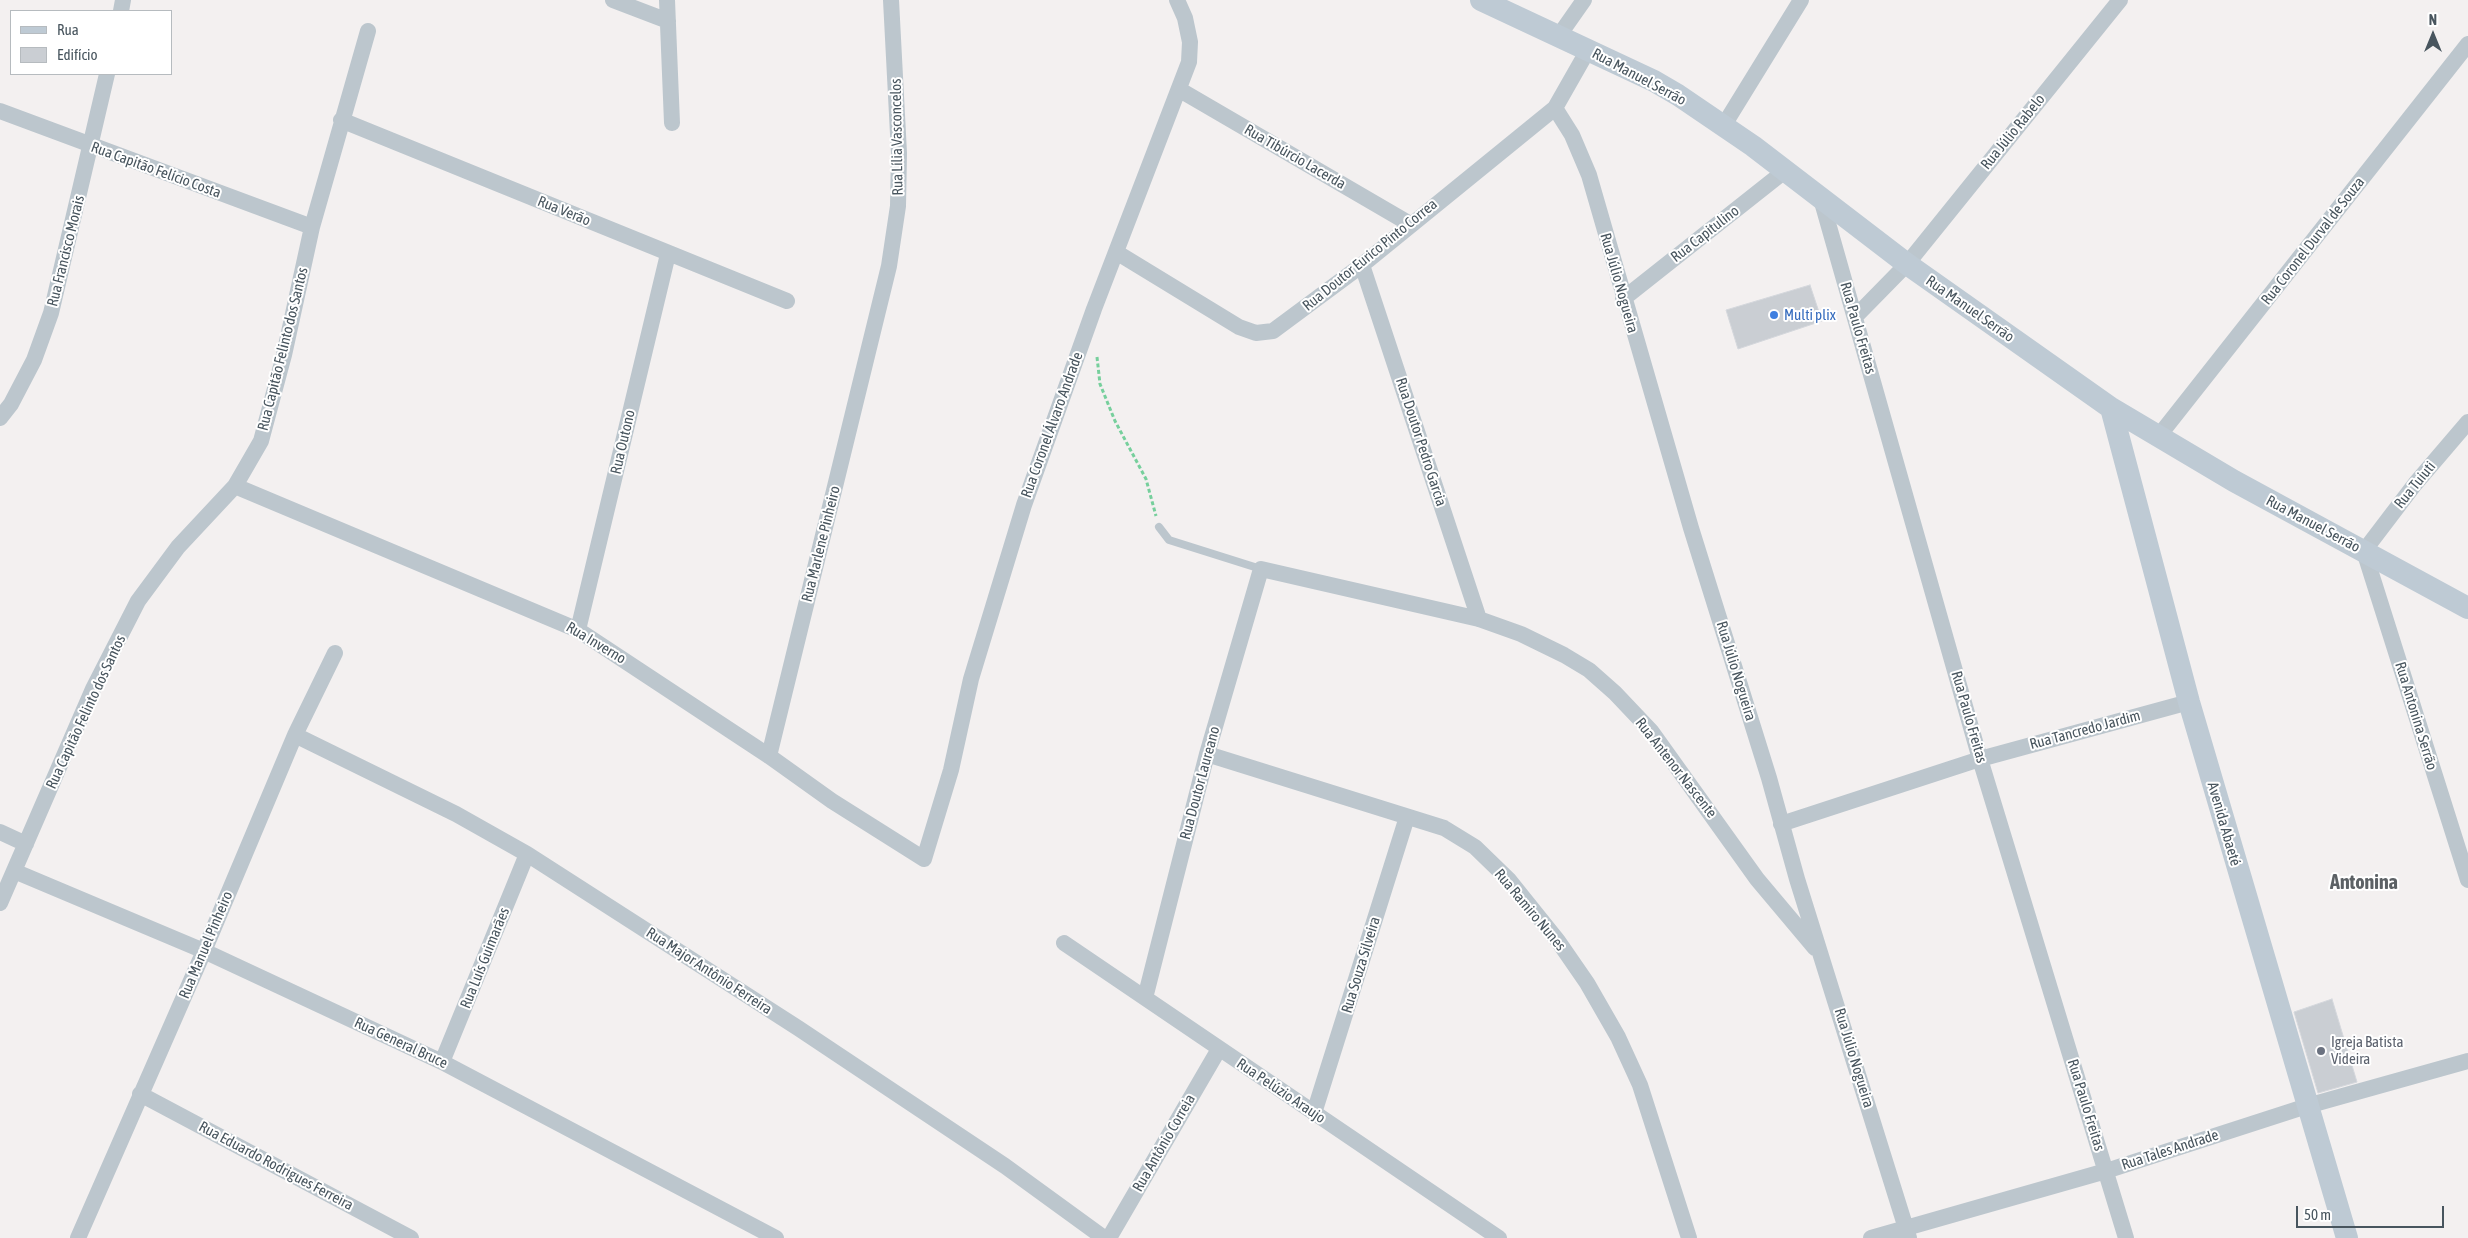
<!DOCTYPE html>
<html>
<head>
<meta charset="utf-8">
<style>
  body { margin:0 }
  #map { position:relative; width:2468px; height:1238px; overflow:hidden; background:#f3f0f0; font-family:"Asap Condensed",sans-serif }
  canvas { display:block }
  .legend { position:absolute; left:10px; top:10px; width:162px; height:65px; box-sizing:border-box; background:#fff; border:1px solid #b6bbbf; margin:0; padding:6px 9px; list-style:none; font-size:15px; color:#48555e }
  .legend li { display:flex; align-items:center; gap:10px; height:25px }
  .legend b { width:25px; border:1px solid #b6bbbf }
  .north { position:absolute; left:2408px; top:10px; width:50px; height:50px; -webkit-text-stroke:4px #fff; paint-order:stroke; rotate:0deg; font-size:14px; font-weight:700; line-height:20px; text-align:center; color:#48555e }
  .north::after { content:''; display:block; margin:auto; width:18px; height:22px; background:#48555e; clip-path:polygon(50% 0,100% 100%,50% 72%,0 100%) }
  .scale { position:absolute; left:2296px; top:1206px; width:148px; height:22px; box-sizing:border-box; border:2px solid #48555e; border-top:0; padding-left:6px; font-size:15px; line-height:18px; white-space:nowrap; color:#48555e; -webkit-text-stroke:4px #fff; paint-order:stroke }
</style>
</head>
<body>
<div id="map">
<canvas width="2468" height="1238"></canvas>
<ul class="legend">
<li><b style="height:6px;background:#becad4"></b>Rua</li>
<li><b style="height:14px;background:#caced3"></b>Edifício</li>
</ul>
<div class="north">N</div>
<div class="scale">50 m</div>
</div>
<script>
const ctx = document.querySelector('canvas').getContext('2d');
ctx.lineJoin = 'round';
function paint(path, color) { ctx.fillStyle = color; ctx.fill(path, 'evenodd'); }
const toPath = rows => new Path2D(rows.map(r => 'M' + r).join(''));
function strokePath(path, color, width, dash) { ctx.strokeStyle = color; ctx.lineWidth = width; ctx.lineCap = dash ? 'butt' : 'round'; ctx.setLineDash(dash || []); ctx.stroke(path); }
function label(font, color, halo, rows, align = 'center') {
  ctx.font = font + ' "Asap Condensed",sans-serif'; ctx.lineWidth = 4; ctx.setLineDash([]); ctx.textBaseline = 'middle'; ctx.strokeStyle = halo; ctx.fillStyle = color; for (const [text, x, y, turn = 0] of rows) {
    ctx.save(); ctx.translate(x, y); ctx.rotate((+turn || 0) * Math.PI / 180); ctx.textAlign = isNaN(turn) ? turn : align; if (halo) ctx.strokeText(text, 0, 0); ctx.fillText(text, 0, 0); ctx.restore();
  }
}
const building = toPath([
  [1810,285,1822,321,1738,349,1726,310,1810,285],
  [2332,999,2357,1082,2318,1093,2294,1012,2332,999]
]);
const path = toPath([
  [1097,357,1100,384,1115,421,1146,479,1156,516]
]);
const lane = toPath([
  [1159,527,1169,540,1261,569]
]);
const street = toPath([
  [613,0,668,21],
  [667,0,672,123],
  [121,11,123,0],
  [1558,37,1584,0],
  [1180,90,1410,224],
  [1555,108,1572,135,1589,175,1691,528,1769,778,1797,879,1909,1238],
  [0,111,312,227],
  [341,120,787,301],
  [1724,125,1801,0],
  [1820,195,1980,759,2126,1238],
  [1116,252,1239,327,1256,333,1273,331,1362,265,1555,108,1588,50],
  [1362,265,1479,619],
  [1623,299,1786,170],
  [1855,317,1907,264,2120,0],
  [0,418,11,404,34,360,51,313,107,74],
  [2468,422,2415,484,2364,551,2468,880],
  [2158,437,2468,44],
  [235,486,578,630,769,756,832,801,924,859,951,770,971,679,1024,505,1094,309,1189,62,1190,42,1185,18,1177,0],
  [578,630,668,254],
  [295,735,456,814,527,854,798,1028,1005,1166,1104,1238],
  [1207,754,1444,828,1475,847,1509,880,1558,941,1587,983,1618,1037,1640,1085,1689,1238],
  [769,756,889,266,898,206,899,153,891,0],
  [1781,824,1980,759,2189,702],
  [0,832,26,844],
  [14,871,204,951,442,1062,776,1238],
  [0,903,93,689,138,601,178,547,235,486,261,441,284,355,312,227,368,31],
  [1064,943,1499,1238],
  [1145,998,1207,754,1261,569,1479,619,1521,634,1564,655,1589,670,1615,693,1651,731,1757,879,1815,948],
  [442,1062,527,854],
  [140,1094,411,1238],
  [1314,1113,1407,817],
  [78,1238,204,951,295,735,335,653],
  [1109,1238,1219,1049],
  [1871,1238,2106,1171,2307,1106,2468,1061]
]);
const secondary = toPath([
  [1481,0,1654,81,1678,95,1753,146,1907,264,2111,408,2234,481,2468,608],
  [2111,408,2189,702,2347,1238]
]);
const markers = [
  [1774,315,5,"#3f7fe0"],
  [2321,1051,5,"#6b7280"]
];
const streetNames = [
  ["Rua Manuel Serrão",1639,77,28],
  ["Rua Júlio Rabelo",2013,132,-51],
  ["Rua Lília Vasconcelos",897,137,-91],
  ["Rua Tibúrcio Lacerda",1295,157,30],
  ["Rua Capitão Felício Costa",156,170,20],
  ["Rua Verão",564,211,22],
  ["Rua Capitulino",1705,234,-38],
  ["Rua Coronel Durval de Souza",2313,241,-52],
  ["Rua Francisco Morais",66,251,-76],
  ["Rua Doutor Eurico Pinto Correa",1370,255,-39],
  ["Rua Júlio Nogueira",1619,283,74],
  ["Rua Manuel Serrão",1970,309,35],
  ["Rua Paulo Freitas",1858,328,74],
  ["Rua Capitão Felinto dos Santos",283,349,-76],
  ["Rua Coronel Álvaro Andrade",1052,425,-70],
  ["Rua Outono",623,442,-77],
  ["Rua Doutor Pedro Garcia",1421,442,72],
  ["Rua Tuiuti",2415,485,-51],
  ["Rua Manuel Serrão",2313,524,28],
  ["Rua Marlene Pinheiro",821,544,-76],
  ["Rua Inverno",596,643,31],
  ["Rua Júlio Nogueira",1736,671,73],
  ["Rua Capitão Felinto dos Santos",86,712,-65],
  ["Rua Antonina Serrão",2416,716,73],
  ["Rua Paulo Freitas",1969,717,74],
  ["Rua Tancredo Jardim",2085,730,-15],
  ["Rua Antenor Nascente",1676,768,52],
  ["Rua Doutor Laureano",1200,783,-75],
  ["Avenida Abaeté",2224,824,74],
  ["Rua Ramiro Nunes",1530,910,50],
  ["Rua Manuel Pinheiro",206,945,-67],
  ["Rua Luís Guimarães",485,958,-68],
  ["Rua Souza Silveira",1361,965,-73],
  ["Rua Major Antônio Ferreira",709,971,33],
  ["Rua General Bruce",401,1043,25],
  ["Rua Júlio Nogueira",1854,1058,73],
  ["Rua Pelúzio Araujo",1281,1091,34],
  ["Rua Paulo Freitas",2086,1105,73],
  ["Rua Antônio Correia",1164,1143,-60],
  ["Rua Tales Andrade",2170,1150,-18],
  ["Rua Eduardo Rodrigues Ferreira",276,1166,28]
];
const shopNames = [
  ["Multi plix",1784,315]
];
const worshipNames = [
  ["Igreja Batista",2331,1042],
  ["Videira",2331,1059]
];
const districtNames = [
  ["Antonina",2364,883]
];
paint(building, '#caced3');
strokePath(building, '#d4d7dc', 1);
strokePath(path, '#76cf9c', 3, [4, 2.5]);
strokePath(lane, '#bcc6cd', 8);
strokePath(street, '#bcc6cd', 16);
strokePath(secondary, '#becad4', 22);
for (const [x, y, r, color] of markers) { const dot = new Path2D(); dot.arc(x, y, r, 0, 2 * Math.PI); ctx.fillStyle = color; ctx.fill(dot); strokePath(dot, '#fff', 2); }
label('15px', '#48555e', '#fff', streetNames);
label('15px', '#366cbe', '#fff', shopNames, 'left');
label('15px', '#5b616d', '#fff', worshipNames, 'left');
label('bold 20px', '#5c6165', '#fff', districtNames);
</script>
</body>
</html>
